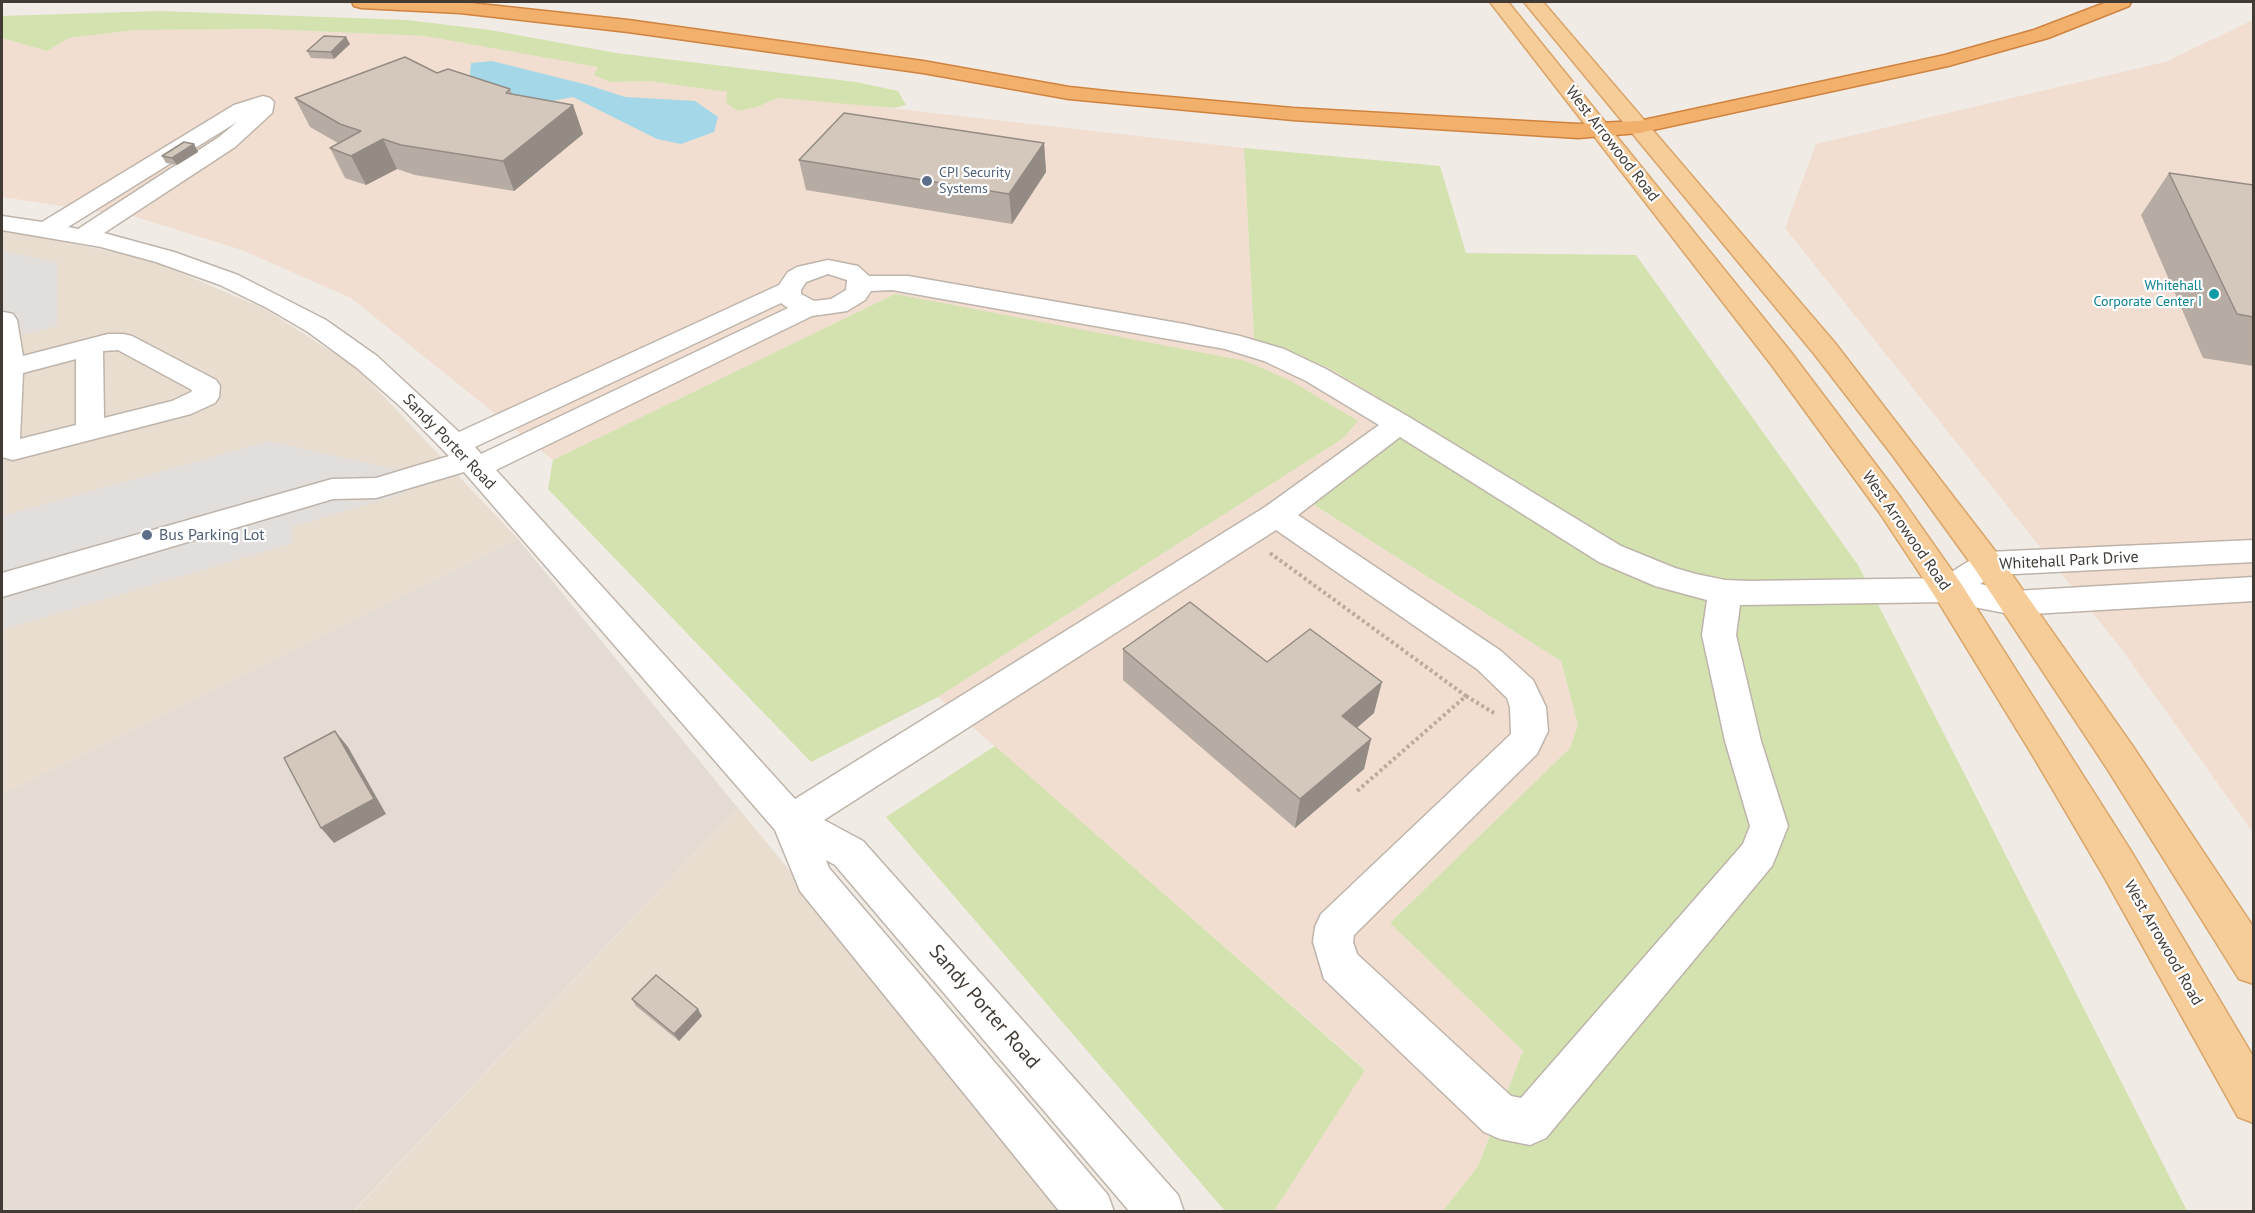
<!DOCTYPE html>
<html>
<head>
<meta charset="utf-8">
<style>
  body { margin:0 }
  #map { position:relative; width:2255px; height:1213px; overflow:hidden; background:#f0ebe4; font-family:"PT Sans",sans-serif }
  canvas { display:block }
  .frame { position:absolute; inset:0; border:3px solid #423b35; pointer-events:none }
</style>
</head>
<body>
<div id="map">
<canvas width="2255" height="1213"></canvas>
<div class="frame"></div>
</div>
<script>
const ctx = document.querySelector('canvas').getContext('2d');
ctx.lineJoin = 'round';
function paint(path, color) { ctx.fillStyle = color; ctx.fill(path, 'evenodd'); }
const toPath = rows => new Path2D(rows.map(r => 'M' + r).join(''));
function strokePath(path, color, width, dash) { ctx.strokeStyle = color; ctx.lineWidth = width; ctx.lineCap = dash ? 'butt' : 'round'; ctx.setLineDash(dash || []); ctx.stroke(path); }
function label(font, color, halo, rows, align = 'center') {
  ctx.font = font + ' "PT Sans",sans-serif'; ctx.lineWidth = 4.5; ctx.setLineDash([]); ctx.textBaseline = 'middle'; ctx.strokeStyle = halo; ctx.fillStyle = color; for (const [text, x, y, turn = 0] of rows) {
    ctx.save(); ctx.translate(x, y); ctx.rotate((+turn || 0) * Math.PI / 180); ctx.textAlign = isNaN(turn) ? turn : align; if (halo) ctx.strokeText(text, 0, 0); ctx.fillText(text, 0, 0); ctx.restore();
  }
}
const residential = toPath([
  [518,539,738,808,353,1211,2,1212,2,794]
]);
const commercial = toPath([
  [2253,20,2253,833,2120,647,1785,228,1816,144,2165,62],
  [264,29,425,36,484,45,598,67,610,82,649,81,728,92,757,107,778,98,817,100,1244,148,1254,339,1329,368,1407,415,1307,501,1561,661,1578,725,1570,748,1390,923,1523,1051,1478,1166,1443,1211,1274,1211,1365,1069,938,697,1342,439,895,294,553,460,351,298,242,250,136,217,2,197,2,38,47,51,69,38,135,30]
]);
const education = toPath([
  [2,230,148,259,265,309,357,368,518,539,2,794],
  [738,808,1071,1211,353,1212]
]);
const green = toPath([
  [160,11,407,20,490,30,616,53,856,82,898,91,906,105,894,108,778,98,757,107,738,111,726,103,727,92,649,81,610,82,594,75,598,67,425,36,264,29,135,30,69,38,47,51,2,38,2,16],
  [1244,148,1440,166,1466,253,1636,255,1858,565,2187,1211,1443,1211,1478,1166,1523,1051,1390,923,1570,748,1578,725,1561,661,1306,500,1407,415,1329,368,1254,339],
  [895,294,1246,361,1291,381,1358,421,1342,439,938,697,811,762,548,489,553,460],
  [995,746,1365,1070,1274,1211,1225,1211,886,817]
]);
const parking = toPath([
  [2,251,57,262,57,326,2,340],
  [269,441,395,469,406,493,292,527,293,543,2,630,2,516]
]);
const water = toPath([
  [492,61,588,85,625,97,695,101,718,117,714,132,681,144,657,139,573,97,552,101,511,94,481,82,470,75,471,63]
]);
const path = toPath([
  [1270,553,1466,696,1356,792],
  [1466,696,1494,713]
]);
const minor = toPath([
  [263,96,270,98,274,102,272,113,235,147,104,233,174,252,238,275,326,320,377,356,459,432,779,285,788,272,797,267,828,260,858,266,869,276,908,276,1184,324,1240,336,1284,349,1326,369,1409,417,1621,546,1675,568,1696,574,1725,580,1750,581,1948,578,1953,571,1977,556,1988,552,2254,540,2254,562,1995,575,1980,584,2015,591,2254,577,2254,601,2015,615,1948,602,1740,605,1736,635,1761,741,1788,826,1777,854,1772,866,1546,1138,1530,1145,1500,1139,1484,1132,1324,979,1313,942,1315,927,1321,914,1511,734,1510,707,1507,698,1477,669,1276,530,824,820,863,841,1178,1195,1184,1212,1130,1212,835,865,826,860,829,868,1108,1195,1114,1212,1060,1212,800,891,775,830,464,472,376,498,333,499,2,597,2,573,332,479,376,478,449,456,402,408,357,368,308,332,267,308,220,285,156,262,101,247,2,230,2,216,42,222,234,105,263,96],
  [237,122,219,137,78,229,68,227,237,122],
  [828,274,847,280,846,290,831,299,814,301,801,294,801,290,806,282,828,274],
  [892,290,1225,349,1264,361,1306,381,1379,425,1265,507,795,799,496,470,812,316,847,311,865,300,871,291,892,290],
  [781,303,788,308,481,454,475,447,781,303],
  [1400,437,1599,562,1655,586,1707,600,1702,635,1725,741,1750,826,1743,844,1521,1098,1511,1096,1357,954,1353,942,1354,935,1537,754,1548,731,1546,707,1533,680,1501,651,1298,515,1400,437],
  [4,312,13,314,17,320,23,356,108,334,123,334,132,336,216,380,220,386,219,397,215,403,191,414,13,460,2,457,2,313,4,312],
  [118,350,192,390,191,392,172,401,104,418,103,351,118,350],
  [76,359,76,425,20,439,23,373,76,359]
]);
const major = toPath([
  [1490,2,1508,2,1790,351,1901,498,1960,582,2131,851,2254,1058,2254,1123,2238,1117,2103,875,2033,756,1936,598,1879,512,1770,363,1490,2],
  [1524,2,1543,2,1835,343,1999,556,2132,745,2254,928,2254,984,2239,979,2106,767,1977,572,1893,456,1815,355,1524,2]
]);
const highway = toPath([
  [352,2,461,2,628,20,923,61,1069,87,1125,93,1293,108,1578,124,1639,121,1945,55,2034,30,2107,2,2131,2,2129,6,2048,38,1948,66,1639,133,1578,138,1293,120,1069,99,923,73,628,32,460,13,361,8,354,6,352,2]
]);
const wall = toPath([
  [350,44,334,59,311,58,307,51],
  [437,73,510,89,512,94,573,105,583,134,514,191,415,175,397,169,366,185,345,178,330,148,338,143,310,127,295,98],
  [1044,143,1046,172,1012,224,806,190,799,160],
  [194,144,198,152,177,165,166,163,162,156],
  [2169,173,2253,185,2253,366,2203,358,2141,215],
  [1123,649,1267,662,1374,713,1357,728,1371,739,1364,769,1295,828,1123,680],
  [632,999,702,1016,679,1041,636,1006]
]);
const shadedWall = toPath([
  [346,37,350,44,334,59,331,52],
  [573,105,583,134,514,191,503,161],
  [383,139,397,169,366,185,351,156],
  [1044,143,1046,172,1012,224,1009,194],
  [194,144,198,152,177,165,172,158],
  [1382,682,1374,713,1335,746,1342,716],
  [335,731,348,747,386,814,334,843,321,828],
  [1371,739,1364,769,1295,828,1300,799],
  [698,1009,702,1016,679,1041,674,1034]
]);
const building = toPath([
  [324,36,346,37,331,52,307,51,324,36],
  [405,57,437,73,448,69,510,89,506,93,573,105,503,161,401,145,383,139,351,156,330,148,361,131,340,124,295,98,405,57],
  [844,113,1044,143,1009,194,799,160,844,113],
  [184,142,194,144,172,158,162,156,184,142],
  [2169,173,2253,185,2253,317,2237,314,2169,173],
  [1190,602,1267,662,1310,629,1382,682,1342,716,1371,739,1300,799,1123,649,1190,602],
  [335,731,374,799,321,828,284,758,335,731],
  [656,975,698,1009,674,1034,632,999,656,975]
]);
const markers = [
  [927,181,6,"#5c6f8a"],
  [2214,294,6,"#0f9aa8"],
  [147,535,6,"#5c6f8a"]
];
const farServicenames = [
  ["CPI Security",939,173],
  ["Systems",939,189]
];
const farCulturenames = [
  ["Whitehall",2202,286],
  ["Corporate Center I",2202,302]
];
const streetNames = [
  ["West Arrowood Road",1612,144,52],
  ["Sandy Porter Road",449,442,46],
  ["West Arrowood Road",1906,531,55],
  ["Whitehall Park Drive",2069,561,-3],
  ["West Arrowood Road",2163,943,60]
];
const serviceNames = [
  ["Bus Parking Lot",159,535]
];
const nearStreetnames = [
  ["Sandy Porter Road",984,1007,49]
];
paint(residential, '#e4dcd3');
paint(commercial, '#f1ded0');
paint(education, '#e9ddcf');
paint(green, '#d4e2af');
paint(parking, '#e1dedc');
paint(water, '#a4d8e9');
strokePath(minor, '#beb4ab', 3);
strokePath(major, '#d9a569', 3);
strokePath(highway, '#d0833f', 3);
strokePath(path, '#bcaa9a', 4, [3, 3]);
paint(minor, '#fff');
paint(major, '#f6cc98');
paint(highway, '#f2b06d');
paint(wall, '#b6aca3');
paint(shadedWall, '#948c84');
paint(building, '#d4c8bd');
strokePath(building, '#948c84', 1.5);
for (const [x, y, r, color] of markers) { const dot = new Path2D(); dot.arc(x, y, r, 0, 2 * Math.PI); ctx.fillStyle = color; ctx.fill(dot); strokePath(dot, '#fff', 2); }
label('14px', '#4e5e75', '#fff', farServicenames, 'left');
label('14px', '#0d838f', '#fff', farCulturenames, 'right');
label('16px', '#423b35', '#fff', streetNames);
label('16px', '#4e5e75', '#fff', serviceNames, 'left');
label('20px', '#423b35', '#fff', nearStreetnames);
</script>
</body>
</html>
